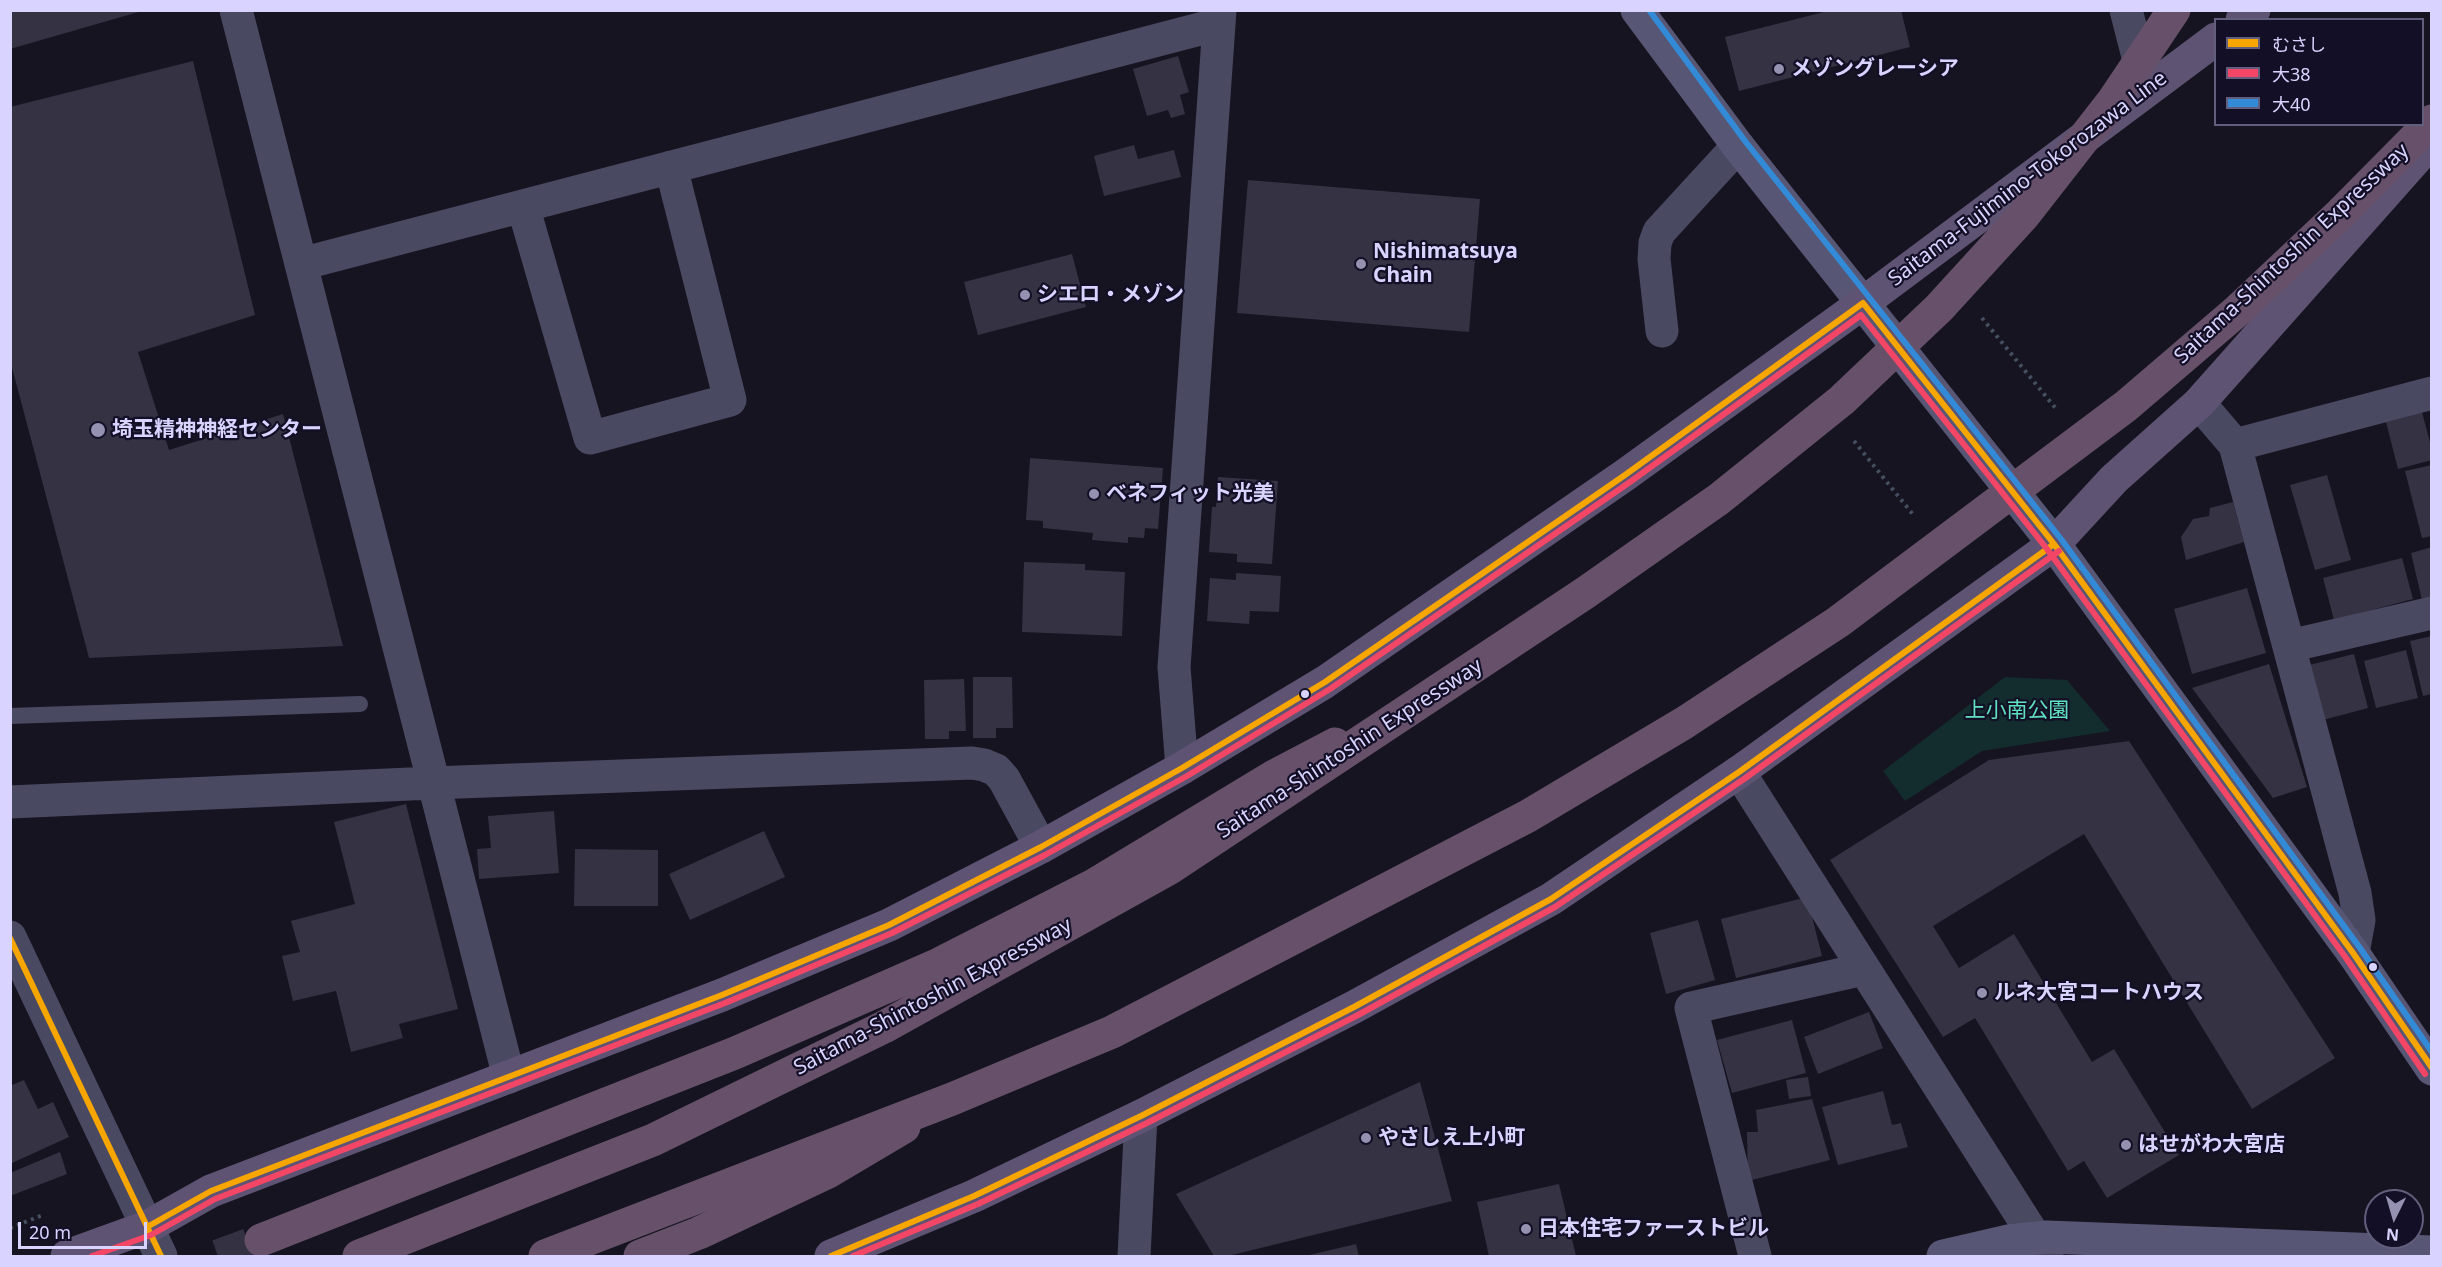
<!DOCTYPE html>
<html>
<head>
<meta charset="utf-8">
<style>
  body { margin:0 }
  #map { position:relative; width:2442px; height:1267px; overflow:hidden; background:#161421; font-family:"Noto Sans","Noto Sans JP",sans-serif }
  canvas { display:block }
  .frame { position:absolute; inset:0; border:12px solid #d9d4ff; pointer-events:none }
  .legend { position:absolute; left:2214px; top:18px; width:210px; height:108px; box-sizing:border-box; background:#130f26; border:2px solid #625e7d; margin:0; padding:8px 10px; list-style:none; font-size:18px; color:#d9d4ff }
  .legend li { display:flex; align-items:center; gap:12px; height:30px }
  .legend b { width:30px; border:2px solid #625e7d }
  .north { position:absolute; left:2364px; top:1189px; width:60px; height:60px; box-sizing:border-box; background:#130f26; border:2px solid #625e7d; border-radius:50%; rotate:185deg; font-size:16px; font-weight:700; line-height:24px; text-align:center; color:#d9d4ff }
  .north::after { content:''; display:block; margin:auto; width:21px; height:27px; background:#9591b1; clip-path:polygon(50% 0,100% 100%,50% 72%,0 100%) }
  .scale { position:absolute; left:18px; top:1222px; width:129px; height:27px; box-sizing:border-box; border:3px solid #d9d4ff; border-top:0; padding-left:8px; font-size:18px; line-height:21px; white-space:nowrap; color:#d9d4ff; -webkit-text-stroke:4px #130f26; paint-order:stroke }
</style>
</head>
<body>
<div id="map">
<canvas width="2442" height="1267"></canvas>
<div class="frame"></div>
<ul class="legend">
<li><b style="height:8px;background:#f7a600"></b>むさし</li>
<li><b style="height:8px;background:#f34667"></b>大38</li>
<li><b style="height:8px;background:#338bd7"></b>大40</li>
</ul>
<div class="north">N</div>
<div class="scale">20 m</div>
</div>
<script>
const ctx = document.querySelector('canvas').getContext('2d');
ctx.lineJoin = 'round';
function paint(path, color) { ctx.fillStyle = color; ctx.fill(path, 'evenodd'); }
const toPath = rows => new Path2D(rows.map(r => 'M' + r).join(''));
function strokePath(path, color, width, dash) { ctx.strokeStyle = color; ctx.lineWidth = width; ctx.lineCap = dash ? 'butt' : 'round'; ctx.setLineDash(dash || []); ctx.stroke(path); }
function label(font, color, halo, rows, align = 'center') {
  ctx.font = font + ' "Noto Sans","Noto Sans JP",sans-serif'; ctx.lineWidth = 4.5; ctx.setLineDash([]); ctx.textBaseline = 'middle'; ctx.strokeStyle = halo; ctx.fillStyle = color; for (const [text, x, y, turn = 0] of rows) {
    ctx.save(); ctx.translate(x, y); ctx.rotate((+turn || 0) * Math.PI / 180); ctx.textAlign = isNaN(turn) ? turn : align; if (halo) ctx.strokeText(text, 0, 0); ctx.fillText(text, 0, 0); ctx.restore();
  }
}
const green = toPath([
  [2005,677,2067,680,2110,731,1982,751,1905,801,1883,771]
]);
const building = toPath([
  [10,10,142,10,142,11,10,49],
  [1832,10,1901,10,1910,47,1739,91,1725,37],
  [1178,56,1189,92,1180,95,1185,114,1171,118,1168,110,1147,116,1133,69],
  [193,61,255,315,138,352,169,450,283,414,343,646,89,658,10,360,10,107],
  [1134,145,1138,159,1174,150,1181,177,1104,196,1094,156],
  [1248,180,1480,199,1469,332,1237,313],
  [1072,254,1086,307,978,335,964,282],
  [2422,412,2432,450,2432,460,2398,469,2386,422],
  [1030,458,1163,468,1158,529,1145,528,1144,538,1128,537,1128,543,1092,540,1093,533,1043,528,1043,521,1026,520],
  [2432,465,2432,536,2422,538,2405,471],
  [2327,475,2351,560,2315,570,2290,485],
  [1218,477,1278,481,1272,564,1237,562,1237,554,1209,552,1212,507,1216,507],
  [2233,502,2244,542,2186,560,2181,537,2193,519,2209,516,2210,508],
  [2432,547,2432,598,2422,600,2411,553],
  [2402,558,2413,599,2334,620,2323,578],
  [1024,562,1085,564,1085,570,1125,572,1122,636,1022,632],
  [1236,573,1281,576,1279,612,1250,611,1249,624,1207,621,1210,578,1236,580],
  [2247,588,2266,653,2192,674,2174,609],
  [2432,636,2432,694,2423,696,2410,641],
  [2406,650,2418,698,2376,708,2364,661],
  [2354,654,2368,708,2323,720,2309,665],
  [2269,664,2307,787,2273,798,2192,688],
  [973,677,1012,677,1013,728,996,728,996,738,973,738],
  [964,679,966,731,949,731,949,739,925,739,924,680],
  [2129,741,2335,1058,2252,1109,2084,834,1933,926,1959,968,2014,934,2092,1062,2114,1049,2179,1155,2107,1198,2084,1161,2068,1171,1975,1018,1943,1037,1830,860,1989,760],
  [406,804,458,1009,399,1024,403,1038,351,1052,336,991,293,1001,282,956,300,952,291,921,355,904,334,822],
  [554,811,559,873,479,879,477,849,491,848,488,816],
  [764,831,785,877,690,920,669,874],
  [575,849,658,850,658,906,574,906],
  [1807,897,1822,956,1736,978,1721,919],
  [1698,920,1715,980,1666,994,1650,933],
  [1869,1012,1883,1048,1818,1074,1804,1037],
  [1792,1020,1806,1073,1732,1093,1717,1040],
  [1808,1077,1811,1096,1789,1099,1786,1080],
  [24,1080,38,1109,53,1102,69,1137,10,1164,10,1086],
  [1420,1082,1452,1201,1228,1256,1214,1256,1176,1194],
  [1883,1091,1892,1125,1901,1123,1908,1147,1838,1165,1822,1107],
  [1812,1099,1830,1160,1748,1181,1747,1132,1758,1132,1756,1110],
  [60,1152,67,1174,10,1196,10,1173],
  [1559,1184,1576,1256,1489,1256,1477,1202],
  [1356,1244,1359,1256,1305,1256]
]);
const highwayTunnel = toPath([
  [218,1256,261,1240]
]);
const path = toPath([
  [1982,318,2057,410],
  [1854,441,1915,517],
  [10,1228,43,1215]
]);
const lane = toPath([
  [10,716,360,704]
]);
const street = toPath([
  [236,10,509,1077],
  [2126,10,2145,84],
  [523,206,590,438,730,400,671,167],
  [301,264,1219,24],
  [1662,331,1654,259,1655,243,1659,232,1738,146],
  [2199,403,2235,445,2432,393],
  [2235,445,2355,893,2359,920,2353,953],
  [2289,646,2432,613],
  [1182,768,1174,667,1220,10],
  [1739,772,2047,1256],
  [10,802,432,783,972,763,984,765,996,770,1004,779,1041,847],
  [10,937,161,1256],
  [1134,1256,1141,1116],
  [1755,1256,1691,1008,1864,969]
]);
const secondary = toPath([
  [1637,10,1738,146,2054,544,2353,953,2432,1069],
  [1943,1256,2008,1241,2047,1237,2432,1252]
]);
const primary = toPath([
  [2242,20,2254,10],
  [67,1256,147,1227,211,1191,722,995,889,925,1041,847,1182,768,1325,682,1625,475,1863,303,2216,39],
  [831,1256,974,1196,1141,1116,1354,1007,1551,899,1739,772,2054,544,2114,479,2199,403,2429,144]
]);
const highway = toPath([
  [261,1240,735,1053,939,964,1092,886,1274,776,1335,744],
  [640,1256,699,1233,828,1172,904,1127]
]);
const highwayBridge = toPath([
  [359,1256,653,1140,884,1027,1170,868,1585,593,1719,499,1842,400,1939,308,2024,215,2113,101,2174,10],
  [545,1256,952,1099,1112,1032,1528,816,1684,723,1838,622,2126,406,2237,311,2339,215,2432,121]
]);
const bus1 = toPath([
  [10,938,161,1256],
  [147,1227,211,1191,722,995,889,925,1041,847,1182,768,1325,682,1625,475,1863,303,2054,544,2353,953,2432,1068],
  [831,1256,974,1196,1141,1116,1354,1007,1551,899,1739,772,2054,544]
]);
const bus2 = toPath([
  [92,1256,151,1235,215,1199,725,1003,892,933,1045,855,1187,776,1330,689,1630,482,1861,315,2047,549,2346,958,2425,1074],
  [853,1256,978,1204,1145,1124,1358,1015,1555,907,1744,779,2059,551]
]);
const bus3 = toPath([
  [1649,10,1745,141,2061,539,2360,948,2432,1052]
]);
const markers = [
  [1779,69,6,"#9591b1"],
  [1361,264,6,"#9591b1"],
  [1025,295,6,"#9591b1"],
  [98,430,8,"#9591b1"],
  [1094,494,6,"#9591b1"],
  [1305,694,5,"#d9d4ff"],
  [2373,967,5,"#d9d4ff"],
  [1982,993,6,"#9591b1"],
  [1366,1138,6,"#9591b1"],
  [2126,1145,6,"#9591b1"],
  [1526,1229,6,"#9591b1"]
];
const poiNames = [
  ["メゾングレーシア",1791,69],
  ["Nishimatsuya",1373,252],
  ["Chain",1373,276],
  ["シエロ・メゾン",1037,295],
  ["埼玉精神神経センター",112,430],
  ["ベネフィット光美",1106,494],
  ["ルネ大宮コートハウス",1994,993],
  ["やさしえ上小町",1378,1138],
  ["はせがわ大宮店",2138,1145],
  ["日本住宅ファーストビル",1538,1229]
];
const streetNames = [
  ["Saitama-Fujimino-Tokorozawa Line",2028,179,-37],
  ["Saitama-Shintoshin Expressway",2292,254,-43],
  ["Saitama-Shintoshin Expressway",1350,749,-33],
  ["Saitama-Shintoshin Expressway",933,997,-28]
];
const parkNames = [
  ["上小南公園",2017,711]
];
paint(green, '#132c2d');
paint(building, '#343243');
strokePath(highwayTunnel, '#333142', 33, [33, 16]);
strokePath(path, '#44505f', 4, [3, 4.5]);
strokePath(lane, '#4a4962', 16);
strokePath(street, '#4a4962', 33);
strokePath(secondary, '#575674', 33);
strokePath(primary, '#5e5373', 33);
strokePath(highway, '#67516a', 33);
strokePath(highwayBridge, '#67516a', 33);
strokePath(bus1, '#f7a600', 6);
strokePath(bus2, '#f34667', 6);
strokePath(bus3, '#338bd7', 6);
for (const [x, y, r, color] of markers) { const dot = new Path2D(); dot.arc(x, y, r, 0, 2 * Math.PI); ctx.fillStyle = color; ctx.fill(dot); strokePath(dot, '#130f26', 2); }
label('bold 21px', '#d9d4ff', '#130f26', poiNames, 'left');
label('21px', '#d9d4ff', '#130f26', streetNames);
label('21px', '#5fe0c0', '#130f26', parkNames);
</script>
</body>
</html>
